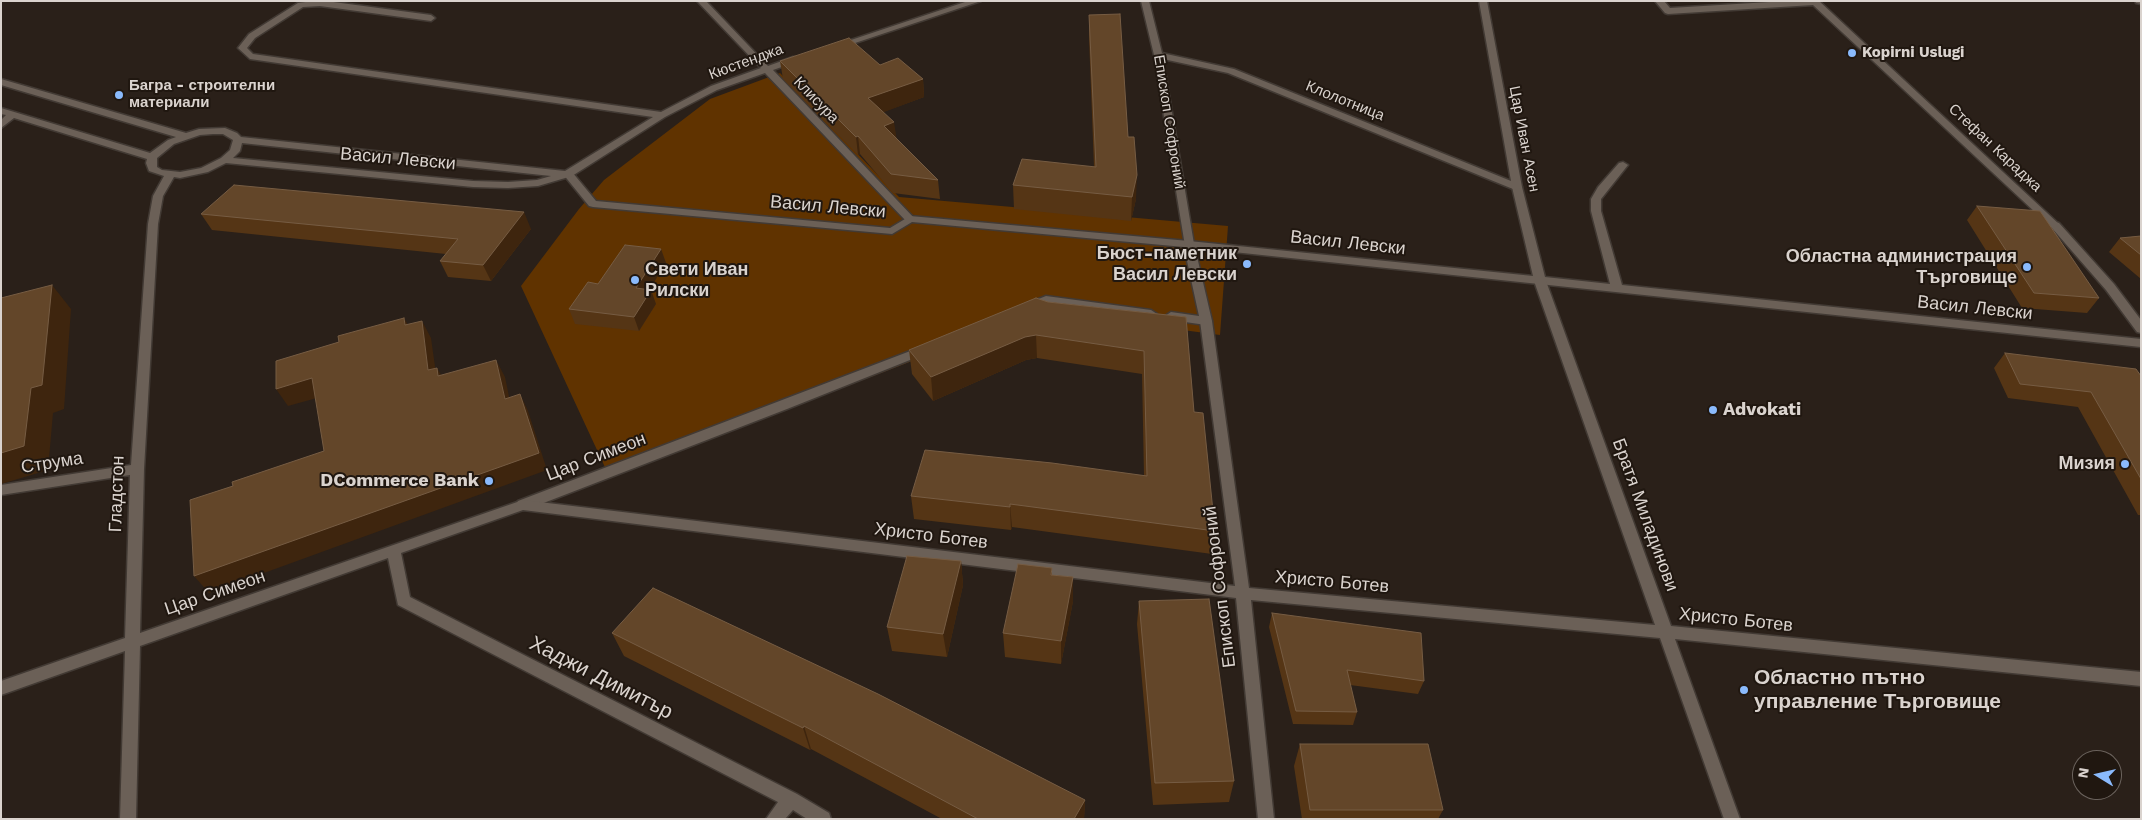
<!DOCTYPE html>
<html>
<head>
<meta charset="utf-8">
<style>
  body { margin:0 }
  #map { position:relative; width:2142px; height:820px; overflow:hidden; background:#2a2019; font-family:"Work Sans",sans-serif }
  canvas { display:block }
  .frame { position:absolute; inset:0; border:2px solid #dad3ce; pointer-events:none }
  .north { position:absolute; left:2072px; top:750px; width:50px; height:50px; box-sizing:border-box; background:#201710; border:1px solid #6a625c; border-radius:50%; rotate:279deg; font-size:14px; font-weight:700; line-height:20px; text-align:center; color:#dad3ce }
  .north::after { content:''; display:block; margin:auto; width:18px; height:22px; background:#8abafc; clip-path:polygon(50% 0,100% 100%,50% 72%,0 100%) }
</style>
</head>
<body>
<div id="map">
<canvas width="2142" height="820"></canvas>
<div class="frame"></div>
<div class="north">N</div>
</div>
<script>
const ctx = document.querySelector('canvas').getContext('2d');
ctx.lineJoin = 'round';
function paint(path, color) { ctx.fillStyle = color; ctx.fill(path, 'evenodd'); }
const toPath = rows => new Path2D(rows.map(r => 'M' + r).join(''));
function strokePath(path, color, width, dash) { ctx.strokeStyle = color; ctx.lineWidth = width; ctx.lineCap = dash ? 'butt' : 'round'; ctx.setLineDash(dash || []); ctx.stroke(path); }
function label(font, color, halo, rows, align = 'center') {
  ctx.font = font + ' "Work Sans",sans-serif'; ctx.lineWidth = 4; ctx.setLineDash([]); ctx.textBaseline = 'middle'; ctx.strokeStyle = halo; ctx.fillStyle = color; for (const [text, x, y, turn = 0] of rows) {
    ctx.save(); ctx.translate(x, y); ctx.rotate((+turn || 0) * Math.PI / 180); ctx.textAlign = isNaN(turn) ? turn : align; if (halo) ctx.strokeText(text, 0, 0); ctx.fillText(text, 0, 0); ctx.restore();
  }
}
const green = toPath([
  [780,73,899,197,1228,226,1220,335,1041,311,610,478,521,286,579,209,604,180,710,99]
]);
const pedestrian = toPath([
  [1623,162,1628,165,1601,199,1601,211,1622,285,2141,339,2141,347,1195,248,1212,321,1206,325,1171,320,1165,316,1171,312,1199,316,1184,247,912,222,892,234,593,207,589,206,563,174,564,172,572,172,596,201,890,228,910,216,1189,241,1533,276,1512,187,1517,184,1522,187,1545,277,1610,284,1591,211,1591,199,1598,187,1619,163,1623,162],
  [2055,222,2059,223,2114,284,2141,320,2141,333,2137,332,2106,290,2051,227,2050,225,2051,223,2055,222],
  [1046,296,1151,310,1157,314,1151,318,1047,304,1030,311,1024,307,1026,304,1046,296],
  [926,345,930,346,932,349,930,352,787,409,528,509,523,510,518,509,516,505,518,501,926,345]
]);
const minor = toPath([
  [313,1,326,1,431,15,435,18,431,21,320,6,303,7,255,38,247,48,253,54,661,112,711,86,761,68,697,1,706,1,768,66,793,57,799,57,799,61,773,70,915,219,914,221,906,221,765,73,717,90,665,117,572,176,538,186,508,188,473,187,226,163,208,172,180,178,174,177,163,196,158,224,144,469,140,633,523,500,1235,586,1200,321,1206,317,1212,321,1249,588,1655,625,1534,281,1540,277,1546,281,1671,626,2141,672,2141,686,1675,639,1740,819,1724,819,1660,638,1251,600,1274,819,1258,819,1236,598,523,510,401,553,410,597,797,794,829,813,831,819,807,819,793,810,785,819,766,819,778,802,398,605,388,558,140,646,136,819,120,819,125,651,1,695,1,681,125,638,130,475,1,495,1,485,131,465,148,224,153,196,164,176,149,171,146,163,147,159,14,118,1,128,1,120,6,115,1,114,1,108,150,153,168,140,176,137,1,85,1,79,186,133,199,129,225,128,237,133,241,137,565,171,653,117,250,59,238,48,249,34,298,3,313,1],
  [213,134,223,134,233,140,230,150,221,158,201,168,180,172,162,170,157,167,157,158,174,144,200,135,213,134],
  [242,143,551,176,537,180,508,182,473,181,233,158,240,151,242,143],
  [968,1,981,1,840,48,833,46,968,1],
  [1141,1,1149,1,1162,53,1234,69,1511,181,1479,1,1487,1,1522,187,1517,190,1513,189,1228,73,1163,59,1194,244,1193,246,1185,246,1154,55,1141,1],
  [1655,1,1664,1,1670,8,1786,1,1819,1,2060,225,2055,228,2051,227,1813,5,1668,14,1665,13,1655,1],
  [2135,1,2141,1,2141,4,2136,3,2135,1]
]);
const wall = toPath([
  [1089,15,1128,137,1136,199,1131,221,1014,209,1013,185,1094,167,1089,37],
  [780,61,880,65,923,79,924,97,883,112,897,139,938,180,940,199,893,193,860,154,858,155,783,79],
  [1977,206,2099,298,2087,313,2022,308,1967,220],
  [201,214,531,229,491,281,448,277,440,261,446,254,212,230],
  [2141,236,2141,279,2109,252,2120,238],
  [661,249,666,263,649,290,651,290,656,304,639,331,575,324,569,309,598,284],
  [1048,302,1186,317,1194,412,1215,531,1212,554,1012,527,1011,530,914,519,911,496,1144,476,1142,374,1037,358,1026,360,933,401,912,374,909,350],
  [2005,353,2141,376,2141,515,2138,515,2078,407,2008,398,1994,368],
  [961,561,963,585,947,657,892,651,887,627],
  [1052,568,1052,575,1073,577,1073,601,1061,664,1005,657,1003,633],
  [1139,601,1234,781,1229,802,1153,805,1137,624],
  [1272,613,1424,681,1418,694,1350,685,1357,712,1353,725,1293,724,1269,627],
  [612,633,1085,800,1084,819,942,819,811,749,810,750,624,656],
  [1300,744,1443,810,1438,819,1302,819,1294,766]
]);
const shadedWall = toPath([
  [923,79,924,97,871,117,868,98],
  [894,122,897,141,884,126],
  [858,136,860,154,858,155,856,137],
  [1137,175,1136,199,1131,221,1132,197],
  [524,212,531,229,491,281,483,265],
  [661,249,666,263,641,303,636,288],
  [52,285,71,309,64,409,53,413,48,470,1,484,1,453,31,388],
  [651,290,656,304,639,331,634,317],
  [404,318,414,335,405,325],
  [422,321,431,338,438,388,428,370],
  [1036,335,1037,358,1026,360,933,401,931,377,1025,337],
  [496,360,505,377,513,416,505,399],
  [437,368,447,385,438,376],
  [312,378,324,396,288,406,276,389],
  [520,394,528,411,547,470,209,593,194,576],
  [1010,504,1012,527,1011,530,1010,507],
  [961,561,963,585,947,657,943,634],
  [1073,577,1073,601,1061,664,1061,641],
  [804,726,811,749,810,750,803,728],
  [1085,800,1084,819,1074,819]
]);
const building = toPath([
  [1120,14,1128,137,1134,137,1137,175,1132,197,1013,185,1022,159,1096,167,1089,15,1120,14],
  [849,38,880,65,898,58,923,79,868,98,894,122,884,126,938,180,891,174,858,136,856,137,780,61,849,38],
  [234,185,524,212,483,265,440,261,458,239,201,214,234,185],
  [1977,206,2040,211,2099,298,2034,293,1977,206],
  [2141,236,2141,255,2120,238,2141,236],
  [625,245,661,249,636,288,651,290,634,317,569,309,588,282,598,284,625,245],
  [52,285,42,385,31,388,24,446,1,453,1,298,52,285],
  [1036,298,1048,302,1186,317,1194,412,1203,413,1215,531,1010,504,1010,507,911,496,925,450,1052,463,1147,476,1144,351,1036,335,1025,337,931,377,909,350,1036,298],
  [404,318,405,325,422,321,428,370,437,368,438,376,496,360,505,399,520,394,539,453,194,576,190,500,233,486,232,482,324,451,312,378,276,389,276,361,339,342,338,336,404,318],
  [2005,353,2136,369,2141,376,2141,479,2091,392,2020,384,2005,353],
  [907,556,961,561,943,634,887,627,907,556],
  [1018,564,1052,568,1051,575,1073,577,1061,641,1003,633,1018,564],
  [653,588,878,694,1085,800,1074,819,978,819,804,726,803,728,612,633,653,588],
  [1209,599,1234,781,1155,783,1139,601,1209,599],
  [1272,613,1421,633,1424,681,1347,670,1357,712,1296,711,1272,613],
  [1300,744,1428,744,1443,810,1310,810,1300,744]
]);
const markers = [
  [1852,53,5,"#8abafc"],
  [119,95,5,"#8abafc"],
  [1247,264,5,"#8abafc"],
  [2027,267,5,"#8abafc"],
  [635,280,5,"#8abafc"],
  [1713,410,5,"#8abafc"],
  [2125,464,5,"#8abafc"],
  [489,481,5,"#8abafc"],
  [1744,690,5,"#8abafc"]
];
const farPoinames = [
  ["Kopirni Uslugi",1862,53],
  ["Багра - строителни",129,86],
  ["материали",129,103]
];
const farStreetnames = [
  ["Кюстенджа",746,62,-20],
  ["Клисура",816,100,46],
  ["Клолотница",1345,101,22],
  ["Епископ Софроний",1169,122,81],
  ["Цар Иван Асен",1524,139,79],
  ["Стефан Караджа",1995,148,43]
];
const streetNames = [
  ["Васил Левски",398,159,5],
  ["Васил Левски",828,207,5],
  ["Васил Левски",1348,243,6],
  ["Васил Левски",1975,308,6],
  ["Цар Симеон",596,457,-21],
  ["Струма",52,463,-9],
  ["Гладстон",117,494,-88],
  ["Братя Миладинови",1645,515,70],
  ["Христо Ботев",931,536,7],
  ["Христо Ботев",1332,582,5],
  ["Епископ Софроний",1220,587,-97],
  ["Цар Симеон",215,593,-19],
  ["Христо Ботев",1736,620,6]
];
const poiNames = [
  ["Бюст-паметник",1237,254],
  ["Васил Левски",1237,275],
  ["Областна администрация",2017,257],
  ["Търговище",2017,278],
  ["Свети Иван",645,270,"left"],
  ["Рилски",645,291,"left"],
  ["Advokati",1723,410,"left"],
  ["Мизия",2115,464],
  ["DCommerce Bank",479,481]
];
const nearStreetnames = [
  ["Хаджи Димитър",601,678,27]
];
const nearPoinames = [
  ["Областно пътно",1754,678],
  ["управление Търговище",1754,702]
];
paint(green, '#603300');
strokePath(pedestrian, '#423a34', 3);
strokePath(minor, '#423a34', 3);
paint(pedestrian, '#6b6057');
paint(minor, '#6b6057');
paint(wall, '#553515');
paint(shadedWall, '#3e250e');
paint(building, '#634629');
strokePath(building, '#765c43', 1);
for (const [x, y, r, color] of markers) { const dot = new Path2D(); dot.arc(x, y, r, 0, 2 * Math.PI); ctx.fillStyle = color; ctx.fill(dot); strokePath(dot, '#201710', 2); }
label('bold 15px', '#dad3ce', '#201710', farPoinames, 'left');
label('15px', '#dad3ce', '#201710', farStreetnames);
label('18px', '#dad3ce', '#201710', streetNames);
label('bold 18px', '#dad3ce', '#201710', poiNames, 'right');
label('21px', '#dad3ce', '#201710', nearStreetnames);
label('bold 21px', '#dad3ce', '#201710', nearPoinames, 'left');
</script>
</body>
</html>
